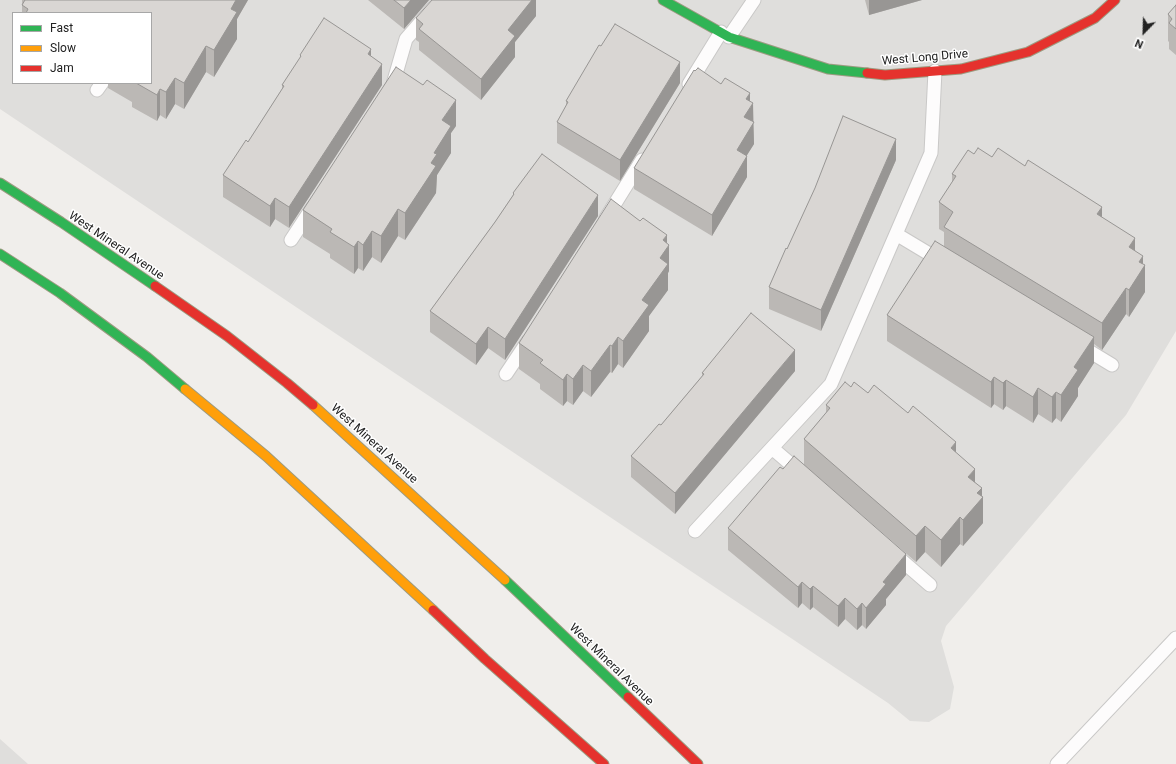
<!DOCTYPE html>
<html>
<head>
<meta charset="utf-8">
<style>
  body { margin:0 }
  #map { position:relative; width:1176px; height:764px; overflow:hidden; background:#f0eeeb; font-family:Roboto,sans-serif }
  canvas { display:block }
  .legend { position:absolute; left:12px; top:12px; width:140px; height:72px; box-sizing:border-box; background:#fff; border:1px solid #a7a7a7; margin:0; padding:5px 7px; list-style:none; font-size:12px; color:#222 }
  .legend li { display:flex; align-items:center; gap:8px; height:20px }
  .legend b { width:20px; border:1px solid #a7a7a7 }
  .north { position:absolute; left:1124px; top:12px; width:40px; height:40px; -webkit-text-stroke:3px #fff; paint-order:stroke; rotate:203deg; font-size:11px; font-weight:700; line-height:16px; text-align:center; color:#222 }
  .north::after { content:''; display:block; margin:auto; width:14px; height:18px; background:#222; clip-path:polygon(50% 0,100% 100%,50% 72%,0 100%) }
</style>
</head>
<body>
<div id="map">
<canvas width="1176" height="764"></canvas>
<ul class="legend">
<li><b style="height:5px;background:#30b455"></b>Fast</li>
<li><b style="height:5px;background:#ff9f0a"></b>Slow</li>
<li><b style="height:5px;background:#e5322d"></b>Jam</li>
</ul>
<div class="north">N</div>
</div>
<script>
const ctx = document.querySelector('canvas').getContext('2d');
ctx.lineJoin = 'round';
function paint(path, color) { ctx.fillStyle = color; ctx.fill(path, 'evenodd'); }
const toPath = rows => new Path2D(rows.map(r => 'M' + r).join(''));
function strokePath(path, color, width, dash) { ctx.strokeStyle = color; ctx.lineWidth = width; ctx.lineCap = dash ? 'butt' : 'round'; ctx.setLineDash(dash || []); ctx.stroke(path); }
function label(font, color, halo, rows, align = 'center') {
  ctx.font = font + ' Roboto,sans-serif'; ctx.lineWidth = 3; ctx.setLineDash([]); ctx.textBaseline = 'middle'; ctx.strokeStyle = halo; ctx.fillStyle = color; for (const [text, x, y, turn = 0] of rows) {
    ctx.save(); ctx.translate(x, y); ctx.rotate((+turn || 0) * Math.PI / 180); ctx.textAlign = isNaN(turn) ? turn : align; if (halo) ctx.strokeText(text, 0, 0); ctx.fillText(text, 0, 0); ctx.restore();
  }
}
const residential = toPath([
  [0,0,1176,0,1176,331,1126,415,946,626,941,641,954,687,950,709,929,722,910,721,888,703,0,109],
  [13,13,151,13,151,83,13,83],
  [0,739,28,764,0,764]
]);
const lane = toPath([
  [729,37,754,0],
  [393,84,406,39,440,0],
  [689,84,721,32],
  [97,90,102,83],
  [606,218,642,160],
  [896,234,941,261],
  [291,240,312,208],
  [1079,345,1112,365],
  [506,374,528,341],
  [772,448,801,473],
  [695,531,831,384,931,153,935,71],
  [893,553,930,585],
  [1057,764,1176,638]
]);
const fast = toPath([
  [663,0,729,37,828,69,867,73],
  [0,183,61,222,155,286],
  [0,254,60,293,147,357,185,389],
  [505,580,628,697]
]);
const slow = toPath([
  [185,389,266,456,433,610],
  [313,405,505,580]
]);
const jam = toPath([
  [867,73,885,75,961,69,1028,52,1095,18,1115,0],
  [155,286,227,336,287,383,313,405],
  [433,610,485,659,604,764],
  [628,697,698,764]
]);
const wall = toPath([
  [22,0,248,0,237,19,237,39,214,77,206,72,184,109,175,104,166,119,160,115,157,121,132,107,132,102,108,88,108,83,151,83,151,13,22,13],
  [368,0,429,0,404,29],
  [536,0,536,16,515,42,515,57,481,100,419,50,419,42,416,40,416,18],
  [865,0,922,0,869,15],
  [1176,5,1176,55,1169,49,1169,42,1168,41,1168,14],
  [300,55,371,57,382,85,289,228,275,219,270,227,223,197,223,175,248,142,282,89,282,85,300,59],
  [680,83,620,181,557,143,557,122,566,106,566,101],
  [721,84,753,122,754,144,747,155,747,177,712,236,634,189,634,168],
  [456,126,451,133,451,153,437,175,436,193,405,240,398,236,381,263,372,257,363,271,358,268,354,274,330,258,330,254,303,237,303,210],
  [974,154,992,157,1102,217,1135,250,1143,265,1145,292,1129,317,1126,314,1102,350,1094,344,1094,363,1078,388,1078,396,1061,422,1056,418,1052,423,1038,414,1033,423,1006,406,1003,410,994,404,991,408,887,341,887,315,944,246,944,232,939,229,939,202,952,182,952,174],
  [896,160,821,331,769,309,769,287,787,249],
  [513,193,598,216,505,360,488,348,476,365,430,332,430,311,495,222,513,195],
  [667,243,669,271,668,273,668,290,649,316,649,331,623,368,618,364,612,373,610,372,591,397,583,391,573,405,567,401,563,406,540,389,540,384,519,369,519,343],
  [795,371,675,514,631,477,631,456,661,425,702,376,702,373],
  [851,387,868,393,956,453,975,482,982,496,983,523,963,546,960,544,941,567,925,552,916,562,804,465,804,439,826,413,826,405],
  [728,528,906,575,886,599,886,605,866,629,862,625,857,630,845,619,838,627,813,607,810,610,802,603,798,608,728,550]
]);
const shadedWall = toPath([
  [233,0,248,0,237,19,237,39,214,77,214,50],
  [411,0,429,0,404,29,404,8],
  [528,0,536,0,536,16,515,42,515,57,481,100,481,79,508,30],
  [869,0,922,0,869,15],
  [206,46,206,72,184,109,184,83],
  [371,49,371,70,368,54],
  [680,62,680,83,620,181,620,160],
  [382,64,382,85,289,228,289,207],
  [175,78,175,104,166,119,166,92],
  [160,89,160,115,157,121,157,95],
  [750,93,750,108,753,103,754,144,737,171,737,150,746,99],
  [456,100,456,126,451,133,451,153,437,175,436,193,405,240,405,213,431,163,442,120],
  [896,139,896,160,821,331,821,310],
  [747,156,747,177,712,236,712,215],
  [598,195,598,216,505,360,505,339],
  [275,198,275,219,270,227,270,206],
  [1102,207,1102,233,1097,214],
  [398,209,398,236,381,263,381,236],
  [372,231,372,257,363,271,363,245],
  [667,235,667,248,669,245,669,271,668,273,668,290,649,316,649,331,623,368,623,341,642,300,660,258,663,240],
  [1135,238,1135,264,1129,247],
  [358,241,358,268,354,274,354,247],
  [1143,256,1143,267,1145,265,1145,292,1129,317,1129,290,1139,262],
  [1126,288,1126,314,1102,350,1102,323],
  [488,327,488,348,476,365,476,344],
  [618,337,618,364,612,373,612,346],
  [1094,337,1094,363,1078,388,1078,396,1061,422,1061,395,1074,367],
  [610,345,610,372,591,397,591,371],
  [795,350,795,371,675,514,675,493],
  [583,365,583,391,573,405,573,379],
  [567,374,567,401,563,406,563,380],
  [994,377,994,404,991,408,991,382],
  [1006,380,1006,406,1003,410,1003,383],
  [1038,388,1038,414,1033,423,1033,397],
  [1056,392,1056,418,1052,423,1052,397],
  [956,442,956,468,951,448],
  [975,469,975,495,968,477],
  [982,488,982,498,983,497,983,523,963,546,963,520,977,493],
  [960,517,960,544,941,567,941,540],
  [925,526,925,552,916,562,916,536],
  [906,554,906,575,886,599,886,605,866,629,866,608,883,582],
  [802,582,802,603,798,608,798,587],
  [813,586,813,607,810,610,810,589],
  [845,598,845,619,838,627,838,606],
  [862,603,862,625,857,630,857,609]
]);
const building = toPath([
  [25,0,236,0,231,9,237,12,214,50,206,46,184,83,175,78,166,92,160,89,157,95,136,83,151,83,151,13,26,13,28,9,22,5,25,0],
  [394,0,411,0,404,8,394,0],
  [432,0,532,0,508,30,515,36,481,79,419,29,423,24,416,18,432,0],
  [1176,5,1176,29,1169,23,1172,19,1168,14,1176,5],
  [324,18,371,49,368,54,382,64,289,207,275,198,270,206,223,175,246,140,248,142,284,86,282,85,301,56,300,55,324,18],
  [615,24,680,62,620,160,557,122,568,102,566,101,599,45,601,46,615,24],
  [396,67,423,85,427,80,456,100,442,120,451,126,434,153,437,154,431,163,436,166,405,213,398,209,381,236,372,231,363,245,358,241,354,247,330,232,332,229,303,210,396,67],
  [698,68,721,84,725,78,750,93,746,99,753,103,744,117,754,122,737,150,747,156,712,215,634,168,694,70,695,71,698,68],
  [843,116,896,139,821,310,769,287,786,248,787,249,815,188,843,116],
  [978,148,992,157,998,148,1025,166,1028,160,1102,207,1097,214,1135,238,1129,247,1143,256,1139,262,1145,265,1129,290,1126,288,1102,323,944,227,953,212,939,202,956,176,952,174,968,150,974,154,978,148],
  [542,154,598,195,505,339,488,327,476,344,430,311,495,222,514,194,513,193,542,154],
  [611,199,640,221,643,218,667,235,663,240,669,245,660,258,668,264,642,300,649,305,623,341,618,337,612,346,610,345,591,371,583,365,573,379,567,374,563,380,540,363,543,360,519,343,611,199],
  [935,241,1094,337,1074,367,1078,370,1061,395,1056,392,1052,397,1038,388,1033,397,1006,380,1003,383,994,377,991,382,887,315,935,241],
  [751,313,795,350,675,493,631,456,659,424,661,425,704,374,702,373,751,313],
  [845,382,851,387,854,382,868,393,874,385,908,413,913,406,956,442,951,448,975,469,968,477,982,488,977,493,983,497,963,520,960,517,941,540,925,526,916,536,804,439,830,408,826,405,845,382],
  [794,456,906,554,883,582,886,584,866,608,862,603,857,609,845,598,838,606,813,586,810,589,802,582,798,587,728,528,780,467,783,469,794,456]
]);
const streetNames = [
  ["West Long Drive",925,58,-5],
  ["West Mineral Avenue",116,246,34],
  ["West Mineral Avenue",374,444,42],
  ["West Mineral Avenue",611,665,44]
];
paint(residential, '#dfdedc');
strokePath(lane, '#c9c8c7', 15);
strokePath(fast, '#9c9b81', 11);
strokePath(slow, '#9c9b81', 11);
strokePath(jam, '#9c9b81', 11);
strokePath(lane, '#fdfcfc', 13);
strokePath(fast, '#30b455', 9);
strokePath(slow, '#ff9f0a', 9);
strokePath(jam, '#e5322d', 9);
paint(wall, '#bbb8b5');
paint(shadedWall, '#989694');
paint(building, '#d9d6d3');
strokePath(building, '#989694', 1);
label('12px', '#222', '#fff', streetNames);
</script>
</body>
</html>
